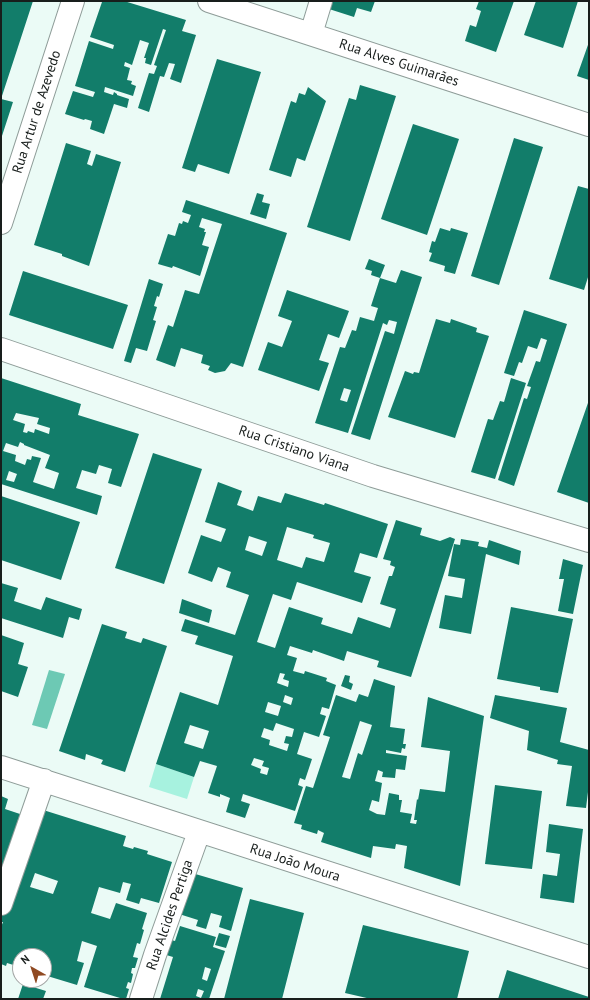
<!DOCTYPE html>
<html>
<head>
<meta charset="utf-8">
<style>
  body { margin:0 }
  #map { position:relative; width:590px; height:1000px; overflow:hidden; background:#ebfbf6; font-family:"PT Sans",sans-serif }
  canvas { display:block }
  .frame { position:absolute; inset:0; border:2px solid #181e1c; pointer-events:none }
  .north { position:absolute; left:12px; top:948px; width:40px; height:40px; box-sizing:border-box; background:#fff; border:1px solid #a3a5a4; border-radius:50%; rotate:321deg; font-size:11px; font-weight:700; line-height:16px; text-align:center; color:#181e1c }
  .north::after { content:''; display:block; margin:auto; width:14px; height:18px; background:#904a22; clip-path:polygon(50% 0,100% 100%,50% 72%,0 100%) }
</style>
</head>
<body>
<div id="map">
<canvas width="590" height="1000"></canvas>
<div class="frame"></div>
<div class="north">N</div>
</div>
<script>
const ctx = document.querySelector('canvas').getContext('2d');
ctx.lineJoin = 'round';
function paint(path, color) { ctx.fillStyle = color; ctx.fill(path, 'evenodd'); }
const toPath = rows => new Path2D(rows.map(r => 'M' + r).join(''));
function strokePath(path, color, width, dash) { ctx.strokeStyle = color; ctx.lineWidth = width; ctx.lineCap = dash ? 'butt' : 'round'; ctx.setLineDash(dash || []); ctx.stroke(path); }
function label(font, color, halo, rows, align = 'center') {
  ctx.font = font + ' "PT Sans",sans-serif'; ctx.lineWidth = 3; ctx.setLineDash([]); ctx.textBaseline = 'middle'; ctx.strokeStyle = halo; ctx.fillStyle = color; for (const [text, x, y, turn = 0] of rows) {
    ctx.save(); ctx.translate(x, y); ctx.rotate((+turn || 0) * Math.PI / 180); ctx.textAlign = isNaN(turn) ? turn : align; if (halo) ctx.strokeText(text, 0, 0); ctx.fillText(text, 0, 0); ctx.restore();
  }
}
const green = toPath([
  [156,764,194,777,187,799,149,787]
]);
const water = toPath([
  [49,670,65,674,47,729,32,725]
]);
const building = toPath([
  [1,1,33,1,1,99,13,102,1,139],
  [104,1,124,1,186,20,182,31,196,35,181,83,170,79,175,64,169,63,164,77,160,76,149,112,138,108,149,73,154,74,157,66,154,65,166,30,163,29,151,65,145,63,146,58,144,58,149,43,140,40,132,65,125,62,124,66,130,68,127,80,132,81,131,84,136,86,133,96,105,87,104,92,113,95,114,92,117,94,117,95,129,99,127,108,114,104,104,134,90,129,92,121,85,119,84,120,65,114,73,91,93,97,95,92,75,86,89,41,113,49,114,45,90,37,102,2],
  [331,1,375,1,371,12,357,8,354,17,329,9],
  [479,1,514,1,496,52,465,41,470,25,476,27,481,11,476,9],
  [536,1,578,1,563,48,524,35],
  [589,42,589,80,577,76],
  [217,59,261,72,229,174,198,164,195,172,182,168],
  [360,85,396,96,350,241,307,227,349,98,356,100],
  [308,87,326,101,305,161,297,158,291,177,269,170,291,101,296,103,299,93,305,95],
  [413,124,459,139,427,235,381,219],
  [514,138,543,147,499,285,471,276],
  [66,143,91,151,87,164,92,166,96,154,121,162,89,266,62,256,62,254,34,245],
  [578,186,589,189,589,274,584,290,549,279],
  [257,193,264,195,262,202,270,204,266,219,250,214],
  [186,200,287,233,243,367,231,363,225,371,215,373,208,370,210,366,201,363,203,355,181,348,175,367,156,360,168,325,173,327,185,290,199,294,222,224,202,218,199,227,205,229,204,232,206,232,202,245,209,247,200,276,173,266,172,268,158,264,168,234,175,236,179,223,182,224,183,221,188,223,191,215,182,212],
  [440,228,450,231,451,228,468,233,455,274,444,271,445,266,429,261,432,253,429,252,432,241,435,242],
  [369,259,385,265,380,278,371,275,372,271,365,269],
  [401,270,422,277,370,440,351,434,385,331,394,334,397,322,389,320,387,325,383,323,348,433,315,423,340,347,345,348,352,330,356,331,360,317,374,321,378,308,371,306,380,278,396,283],
  [344,388,351,390,347,402,340,400],
  [23,271,128,305,113,349,9,315],
  [149,279,163,284,159,297,157,296,154,306,157,307,153,320,156,321,147,351,136,348,131,363,124,361],
  [287,290,349,311,339,338,328,334,319,360,329,363,319,391,258,370,268,342,282,347,292,321,278,316],
  [524,310,567,324,514,486,498,480,524,398,527,399,531,387,527,386,536,361,540,362,547,340,541,338,537,349,528,346,522,363,519,362,514,376,504,373],
  [436,319,450,323,451,319,477,328,476,332,489,336,455,438,388,417,405,371,413,374,414,372,419,373],
  [1,378,81,404,78,415,139,434,121,487,108,483,112,469,99,465,96,474,82,470,76,488,102,496,97,515,1,484],
  [16,413,39,418,37,424,50,428,49,434,35,429,34,433,28,431,27,433,23,432,25,424,13,420],
  [20,442,24,444,24,445,50,455,45,468,59,473,54,489,33,482,41,458,32,456,31,460,27,459,25,465,15,461,16,455,3,451,6,443,18,447],
  [9,471,17,474,14,482,6,480],
  [511,378,526,383,495,479,471,472,488,419,493,420,500,401,504,402],
  [589,400,589,503,557,492],
  [153,453,202,469,164,584,115,568],
  [218,482,242,491,237,505,253,511,258,496,281,503,285,493,324,505,325,503,388,524,377,558,360,553,354,572,371,577,362,603,297,582,291,600,273,594,257,642,275,648,289,607,323,618,321,624,352,634,358,617,390,628,396,609,380,604,389,576,392,576,395,567,390,565,391,561,383,559,396,520,422,528,420,535,440,541,450,537,455,539,411,677,377,667,379,661,347,651,344,661,313,650,312,653,290,646,287,655,297,658,293,671,304,674,305,671,327,678,326,681,336,685,329,709,322,707,320,714,326,716,319,737,304,732,297,754,312,759,305,780,300,778,298,785,303,787,295,811,243,794,241,801,250,804,245,818,226,812,230,798,220,794,220,797,208,793,217,766,200,761,194,777,156,764,180,692,218,705,233,656,195,644,198,636,181,631,185,619,235,635,249,595,226,587,231,572,218,567,212,582,188,573,201,535,221,542,226,529,205,522],
  [287,527,314,535,313,538,330,543,324,562,306,557,302,568,277,560],
  [249,536,267,542,262,556,245,550],
  [280,673,285,674,283,679,289,681,288,687,277,683],
  [285,695,293,698,291,705,283,702],
  [268,702,281,706,278,716,265,712],
  [276,723,294,729,292,737,286,736,284,743,289,744,287,751,269,745,270,740,261,737,264,728,273,731],
  [190,725,209,731,203,749,184,743],
  [254,758,264,761,262,766,269,768,267,775,260,773,261,769,251,765],
  [1,496,80,522,61,580,1,560],
  [461,539,479,542,478,546,487,548,489,540,521,551,519,565,486,554,471,634,439,628,445,595,462,598,465,579,448,576,454,544,460,545],
  [563,559,583,565,573,614,558,611,564,579,559,579],
  [1,583,18,588,14,601,41,610,46,597,82,609,79,620,69,617,63,638,1,618],
  [182,599,212,610,209,623,179,613],
  [511,607,573,619,558,693,540,690,540,687,497,679],
  [102,624,127,632,125,638,141,643,143,638,167,646,125,772,101,764,103,760,86,754,85,760,59,751],
  [1,635,24,643,18,664,28,667,18,697,1,691],
  [345,675,350,676,349,682,353,684,351,690,341,686],
  [374,679,395,686,390,727,405,729,403,744,406,744,405,749,402,748,401,753,386,750,386,753,407,756,405,770,396,769,395,778,382,777,383,772,378,770,375,781,382,783,379,802,372,800,369,810,377,814,385,815,389,793,399,795,399,800,402,800,400,812,412,814,410,823,416,824,417,820,414,820,417,799,418,800,420,789,445,792,450,751,421,747,428,697,484,716,460,886,404,868,407,846,396,844,395,849,373,846,371,858,321,842,324,833,318,830,317,834,301,829,302,825,294,823,306,786,313,788,330,737,323,735,336,695,356,702,359,694,368,697],
  [360,721,372,725,362,755,358,753,350,779,342,777],
  [495,695,567,708,560,742,589,750,589,784,586,808,566,806,572,766,557,764,558,760,527,750,529,731,490,718],
  [495,785,542,791,532,869,485,864],
  [1,796,8,799,5,809,20,814,2,869,1,869],
  [40,809,126,836,123,846,133,849,134,847,148,851,147,854,172,862,159,903,141,898,139,904,126,900,131,884,123,882,120,893,99,887,91,913,110,919,116,903,147,913,142,929,144,930,140,944,137,943,133,957,138,958,135,968,132,968,131,973,133,974,131,983,128,982,126,988,129,989,126,999,120,998,84,987,97,946,82,941,77,961,84,963,77,985,44,975,44,956,20,956,20,967,7,963,6,966,1,964,1,927,3,922,1,922,1,917,35,815],
  [35,873,58,881,53,894,30,887],
  [549,824,583,829,574,903,540,898,543,874,557,876,560,854,546,852],
  [192,873,243,888,231,931,219,927,222,916,211,913,206,929,196,926,198,920,179,914],
  [250,899,304,913,282,999,224,999],
  [363,925,469,951,457,999,371,999,345,993],
  [180,926,216,937,213,947,225,951,209,999,160,999,173,957,163,954,168,939,175,941],
  [205,967,211,969,207,981,202,979],
  [198,989,204,991,201,998,196,996],
  [219,933,230,936,226,948,215,945],
  [507,970,589,997,589,999,498,999],
  [23,984,46,991,43,999,18,999]
]);
const minor = toPath([
  [209,1,589,125],
  [311,34,321,1],
  [1,223,73,1],
  [1,349,373,476,589,541],
  [1,767,589,957],
  [1,904,44,780],
  [141,999,155,955,199,832]
]);
const streetNames = [
  ["Rua Alves Guimarães",399,63,18],
  ["Rua Artur de Azevedo",37,112,-72],
  ["Rua Cristiano Viana",294,449,19],
  ["Rua João Moura",295,863,18],
  ["Rua Alcides Pertiga",170,915,-71]
];
paint(green, '#a7f2df');
paint(water, '#6dc9b4');
paint(building, '#127d6a');
strokePath(minor, '#8e9c98', 24);
strokePath(minor, '#fff', 22);
label('14px', '#181e1c', '#fff', streetNames);
</script>
</body>
</html>
